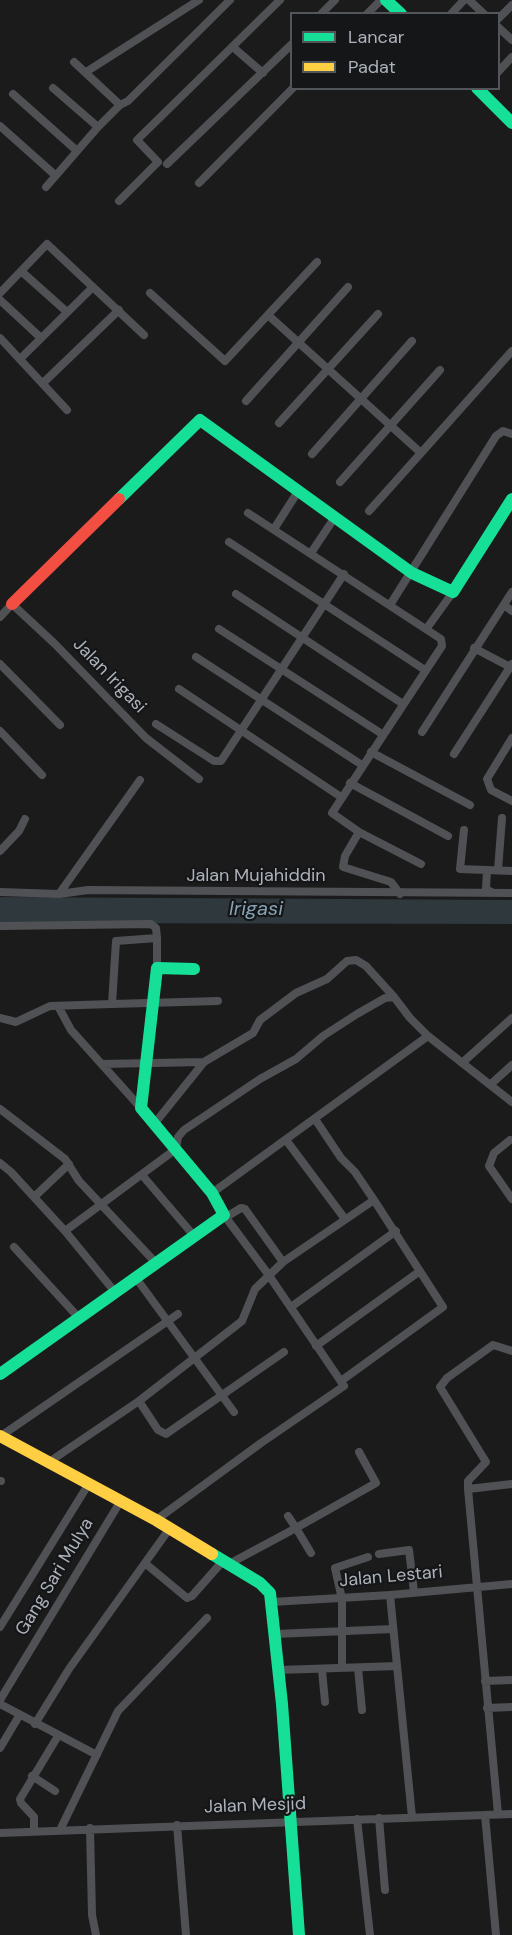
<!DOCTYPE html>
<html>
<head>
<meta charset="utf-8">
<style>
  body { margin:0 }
  #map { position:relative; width:512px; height:1935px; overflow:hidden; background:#1b1b1c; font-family:"DM Sans",sans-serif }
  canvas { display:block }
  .legend { position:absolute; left:290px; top:12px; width:210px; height:78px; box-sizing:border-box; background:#151618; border:2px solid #525559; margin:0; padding:8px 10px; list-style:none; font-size:18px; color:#aeb3bb }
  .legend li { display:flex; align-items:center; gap:12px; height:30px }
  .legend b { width:30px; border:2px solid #525559 }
</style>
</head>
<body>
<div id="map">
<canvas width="512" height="1935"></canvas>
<ul class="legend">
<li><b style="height:8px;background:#16e098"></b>Lancar</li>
<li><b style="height:8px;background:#ffcf43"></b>Padat</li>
</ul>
</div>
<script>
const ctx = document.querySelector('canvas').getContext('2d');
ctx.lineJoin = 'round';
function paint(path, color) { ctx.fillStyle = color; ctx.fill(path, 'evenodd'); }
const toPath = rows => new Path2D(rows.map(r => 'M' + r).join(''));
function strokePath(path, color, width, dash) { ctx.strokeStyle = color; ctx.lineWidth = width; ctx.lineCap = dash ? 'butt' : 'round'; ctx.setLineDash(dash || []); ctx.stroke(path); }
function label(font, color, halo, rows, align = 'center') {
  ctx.font = font + ' "DM Sans",sans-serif'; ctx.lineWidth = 4.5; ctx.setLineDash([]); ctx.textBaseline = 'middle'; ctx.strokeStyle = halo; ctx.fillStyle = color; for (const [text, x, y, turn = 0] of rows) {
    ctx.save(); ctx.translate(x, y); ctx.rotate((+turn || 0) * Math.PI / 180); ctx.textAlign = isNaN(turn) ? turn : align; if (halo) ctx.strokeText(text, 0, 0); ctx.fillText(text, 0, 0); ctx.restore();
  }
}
const water = toPath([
  [0,897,512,900,512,924,0,923]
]);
const street = toPath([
  [469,0,484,14],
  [321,14,335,0],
  [367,14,381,0],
  [451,14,464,0],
  [498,19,512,5],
  [498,27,512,40],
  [234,48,263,73],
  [74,62,120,105],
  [86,72,199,0],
  [498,72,512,57],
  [53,88,98,127],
  [13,94,76,150],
  [0,126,55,175],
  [167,164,292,44],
  [199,183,293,88],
  [46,187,98,127,120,105,128,101,230,0],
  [119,201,158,162,137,140,280,0],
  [21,271,67,312],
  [0,293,47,244,144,335],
  [150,293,225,361,317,262],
  [0,300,41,338],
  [268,315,421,453,512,351],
  [0,338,67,410],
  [20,359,93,287],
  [43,383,119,310],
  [246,401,348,287],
  [279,423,378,314],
  [312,454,412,341],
  [340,482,440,370],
  [369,511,421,453],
  [248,513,441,639,442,646,332,813,359,832,345,856,343,867,391,882,400,894],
  [274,529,297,493],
  [229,542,425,670],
  [311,553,335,517],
  [236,594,403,704],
  [390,605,496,436,503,431,512,434],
  [504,605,512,611],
  [0,617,12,604,55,644,146,738,199,779],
  [427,628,453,592],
  [219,629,382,734],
  [474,648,512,668],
  [196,657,362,765],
  [0,664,60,725],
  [179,689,341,797],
  [156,724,214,761,221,761,344,574],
  [0,731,42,775],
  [422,732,512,592],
  [512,738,487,779,491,790,512,801],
  [371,752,470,805],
  [454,754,512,664],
  [350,783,448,836],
  [464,830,460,869,512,871],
  [359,832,421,864],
  [0,851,19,831,25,819],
  [487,870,486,889,493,893],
  [498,870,502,818],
  [0,892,59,894,88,890,512,893],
  [59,894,140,780],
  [0,926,151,924,156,928,157,938],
  [157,968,157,938,116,941,112,1004,218,1001],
  [58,1006,71,1030,141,1108],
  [0,1018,16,1022,50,1006,112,1004],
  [462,1063,512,1018],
  [102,1064,204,1062],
  [491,1084,512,1065],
  [0,1109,65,1159,79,1181,156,1263],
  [315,1119,341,1158,355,1172,374,1200,443,1307,341,1381],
  [155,1123,204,1062,253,1033,260,1020,296,993,327,979,347,961,356,960,366,966,394,997],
  [286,1140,345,1219],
  [510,1140,494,1153,489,1166,512,1199],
  [0,1163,11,1172,65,1231,115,1292],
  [142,1175,195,1237],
  [212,1193,428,1036],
  [34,1197,69,1164],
  [65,1231,176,1149,178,1137,184,1130,260,1079,296,1059,323,1036,357,1014,385,998,394,997,410,1018,428,1036,512,1102],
  [14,1247,79,1318],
  [283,1262,374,1200],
  [136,1278,234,1412],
  [291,1307,396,1231],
  [316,1346,420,1271],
  [139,1401,158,1430,166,1434,284,1352],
  [1,1436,178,1314],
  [49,1462,139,1401,242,1321,255,1289,283,1262,245,1209,241,1208,226,1217],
  [0,1481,1,1481],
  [468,1489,512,1484],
  [156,1520,261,1443,344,1386,268,1274,224,1215],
  [311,1553,296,1528,376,1483,359,1452],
  [379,1554,409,1550,414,1592],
  [146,1564,187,1598,192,1596,222,1562],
  [227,1565,296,1528,288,1516],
  [390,1595,412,1817],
  [272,1602,390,1595,512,1584],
  [0,1627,88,1485],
  [275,1634,393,1629],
  [342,1668,342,1599,335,1568,368,1557],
  [358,1668,362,1710],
  [279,1670,397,1666],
  [322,1670,325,1702],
  [485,1681,512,1680],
  [0,1700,120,1502],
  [0,1704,97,1755],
  [487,1708,512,1707],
  [35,1724,69,1669,170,1528],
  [0,1748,19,1716],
  [32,1776,55,1791],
  [498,1814,468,1489,468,1481,486,1462,440,1387,447,1378,493,1345,512,1351],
  [485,1815,496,1935],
  [379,1818,385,1890],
  [357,1819,370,1935],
  [177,1825,186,1935],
  [90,1828,92,1915,96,1935],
  [60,1830,118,1711,207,1618],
  [34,1831,34,1817,21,1803,20,1799,58,1736],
  [0,1833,512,1814]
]);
const fast = toPath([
  [386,0,401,14],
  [477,88,512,123],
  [119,499,200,420,412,573,453,592,512,499],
  [0,1374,224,1215,212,1193,141,1108,157,968,194,969],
  [212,1554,260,1583,270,1593,282,1704,299,1935]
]);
const slow = toPath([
  [0,1436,156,1520,212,1554]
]);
const jam = toPath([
  [12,604,119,499]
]);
const streetNames = [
  ["Jalan Irigasi",109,676,46],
  ["Jalan Mujahiddin",256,876],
  ["Gang Sari Mulya",55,1577,-59],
  ["Jalan Lestari",391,1577,-5],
  ["Jalan Mesjid",255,1806,-2]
];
const waterNames = [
  ["Irigasi",256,910]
];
paint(water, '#2e383d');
strokePath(street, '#505154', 8);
strokePath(fast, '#16e098', 12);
strokePath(slow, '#ffcf43', 12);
strokePath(jam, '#f24e42', 12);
label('18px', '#aeb3bb', '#151618', streetNames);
label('italic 20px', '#87a3b4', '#151618', waterNames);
</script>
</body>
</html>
